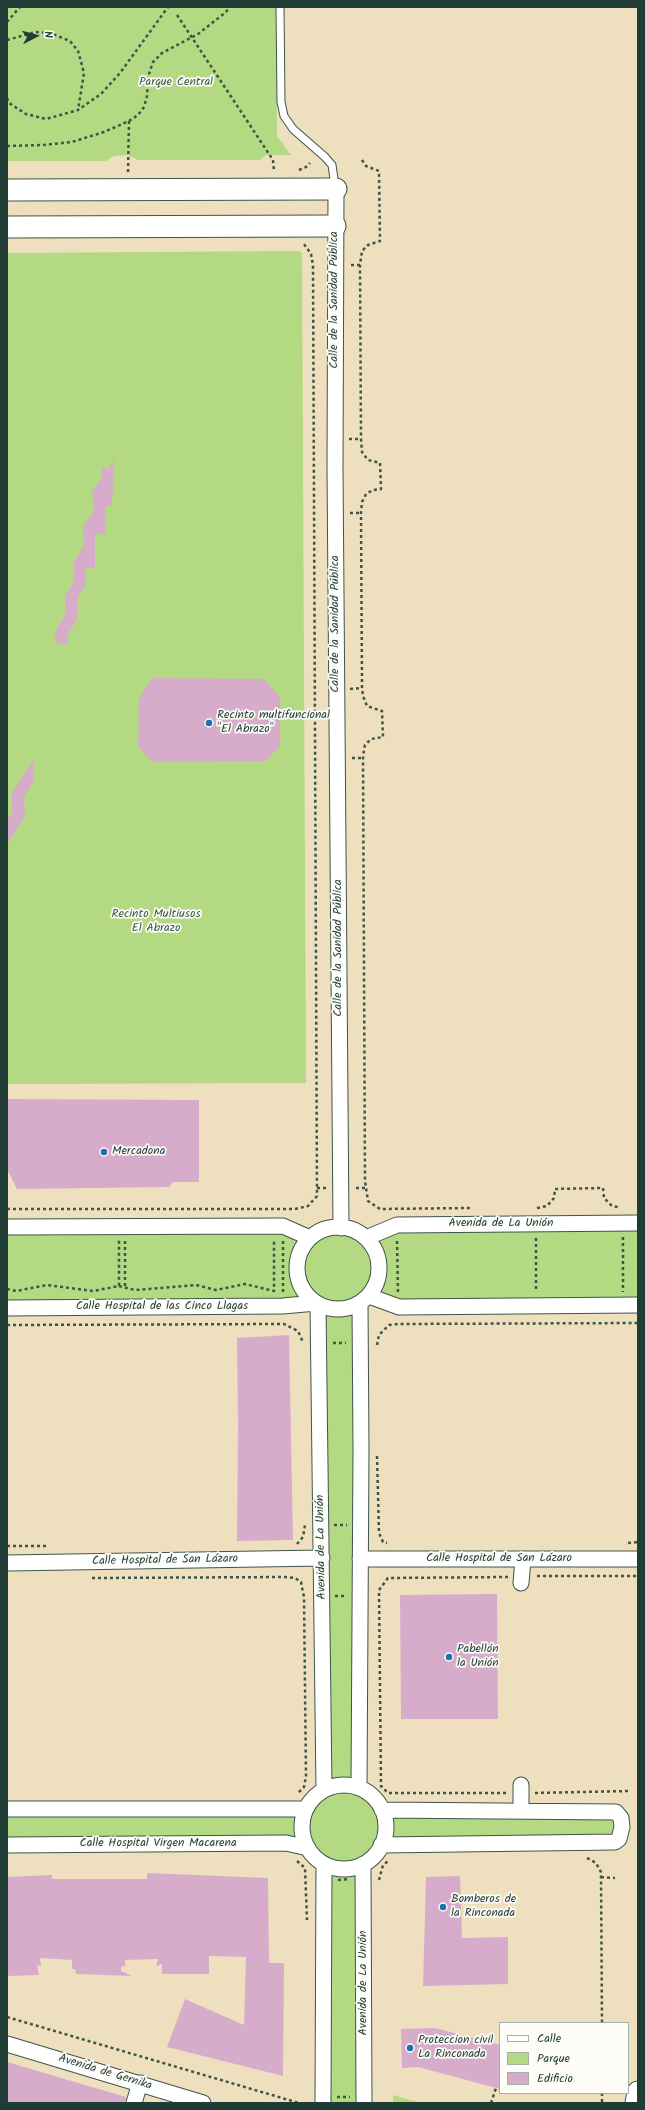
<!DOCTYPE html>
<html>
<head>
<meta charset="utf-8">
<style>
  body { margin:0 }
  #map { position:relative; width:645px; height:2110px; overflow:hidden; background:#eee0be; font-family:Kalam,sans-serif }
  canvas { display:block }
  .frame { position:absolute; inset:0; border:8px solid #1f3d34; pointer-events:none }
  .legend { position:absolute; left:499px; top:2022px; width:130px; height:72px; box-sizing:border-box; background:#fdfcf7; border:1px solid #a4b0a9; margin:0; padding:5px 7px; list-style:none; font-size:12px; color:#1f3d34 }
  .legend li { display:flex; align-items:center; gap:8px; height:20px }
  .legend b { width:20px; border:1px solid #a4b0a9 }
  .north { position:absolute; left:16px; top:16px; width:40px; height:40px; -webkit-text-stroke:3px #fdfcf7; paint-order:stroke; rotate:84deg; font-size:11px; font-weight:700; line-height:16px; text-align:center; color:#1f3d34 }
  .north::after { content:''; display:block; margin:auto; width:14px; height:18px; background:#1f3d34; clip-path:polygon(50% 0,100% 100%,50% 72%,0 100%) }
</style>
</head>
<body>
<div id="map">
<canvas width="645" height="2110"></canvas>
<div class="frame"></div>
<ul class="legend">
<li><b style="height:5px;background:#fff"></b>Calle</li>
<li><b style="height:11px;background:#b3d983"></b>Parque</li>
<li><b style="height:11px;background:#d7acca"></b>Edificio</li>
</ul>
<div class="north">N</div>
</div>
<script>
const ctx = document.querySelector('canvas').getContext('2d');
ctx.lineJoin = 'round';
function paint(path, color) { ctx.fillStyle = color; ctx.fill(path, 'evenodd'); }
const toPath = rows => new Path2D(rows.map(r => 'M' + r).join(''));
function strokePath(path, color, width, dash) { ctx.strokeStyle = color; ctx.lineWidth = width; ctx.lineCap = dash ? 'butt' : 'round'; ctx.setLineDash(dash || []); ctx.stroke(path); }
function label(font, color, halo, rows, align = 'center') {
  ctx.font = font + ' Kalam,sans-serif'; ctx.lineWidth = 3.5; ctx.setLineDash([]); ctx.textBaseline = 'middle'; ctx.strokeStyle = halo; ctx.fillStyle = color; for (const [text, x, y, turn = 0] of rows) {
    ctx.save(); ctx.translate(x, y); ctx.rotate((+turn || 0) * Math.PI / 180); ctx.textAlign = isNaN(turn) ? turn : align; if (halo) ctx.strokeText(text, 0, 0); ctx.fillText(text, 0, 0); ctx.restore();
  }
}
const green = toPath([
  [7,7,276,7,277,136,291,155,266,155,260,160,138,160,128,155,114,156,106,161,7,161],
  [298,251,302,253,306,1083,7,1084,7,253],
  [638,1223,638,1305,399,1307,369,1296,360,1303,359,1788,376,1801,382,1810,616,1812,619,1839,382,1845,368,1862,364,2103,323,2103,324,1864,308,1848,7,1845,7,1809,306,1809,313,1798,324,1790,316,1303,7,1308,7,1227,283,1226,310,1238,321,1231,346,1227,357,1231,366,1238,397,1225],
  [393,2095,421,2103,393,2103]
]);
const building = toPath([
  [114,459,112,506,105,506,106,534,96,534,95,531,95,568,86,568,86,584,77,600,77,619,67,636,67,645,56,642,55,632,65,615,65,596,74,581,74,562,84,545,83,527,94,511,92,492,102,477,102,467,108,469],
  [152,678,264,679,280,697,280,746,266,761,152,762,138,747,139,699],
  [33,760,34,780,24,797,25,816,7,845,7,821,12,813,12,793],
  [7,1099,199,1100,199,1182,173,1182,169,1187,17,1189,8,1171],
  [289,1335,293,1540,237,1541,238,1426,237,1338],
  [497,1594,498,1719,401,1719,400,1595],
  [147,1873,268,1878,269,1963,284,1963,283,2076,167,2047,185,1999,244,2025,246,1957,209,1956,209,1974,162,1974,162,1964,156,1966,158,1959,125,1960,125,1966,121,1967,121,1971,132,1976,76,1974,75,1969,72,1969,72,1960,40,1958,41,1966,37,1965,39,1975,7,1976,7,1877,52,1875,52,1879,147,1879],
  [460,1876,462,1938,508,1937,508,1984,423,1986,426,1877],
  [435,2028,500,2045,500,2089,418,2067,402,2068,401,2029],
  [7,2062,126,2097,125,2103,7,2103]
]);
const path = toPath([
  [177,15,273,160,274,171],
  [7,22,20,7],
  [7,40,36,32,50,33,70,41,78,51,84,73,78,110],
  [7,98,9,103,26,114,46,119,78,110,101,94,120,73,168,7],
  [7,146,43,145,72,142,104,132,129,121,138,115,144,107,147,96,148,77,153,62,162,53,198,34,226,12,229,7],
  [362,160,366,166,379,171,380,241,368,245,362,251,360,265,361,439,362,452,368,460,380,463,381,489,373,490,366,494,362,502,361,513,362,688,363,696,367,706,382,711,383,737,371,739,365,745,363,756,365,1181,368,1201,380,1209,470,1208],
  [299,170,306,167,310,163],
  [128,172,129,121],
  [351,265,360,265],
  [349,439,361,439],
  [350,513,361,513],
  [350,689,362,688],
  [352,758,363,758],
  [317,1188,327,1188],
  [356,1188,366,1188],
  [537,1208,547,1206,554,1198,555,1189,603,1188,604,1198,612,1206,618,1207],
  [7,1209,295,1209,308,1206,317,1196,313,265,311,254,304,244],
  [623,1237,623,1292],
  [536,1238,536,1291],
  [125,1241,125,1288],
  [283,1241,283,1292],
  [397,1241,398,1292],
  [119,1286,135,1290,196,1285,216,1290,245,1284,274,1291,274,1239],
  [7,1289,16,1291,47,1285,93,1291,119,1286,119,1240],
  [7,1325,284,1324,298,1331,303,1342],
  [333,1343,346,1343],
  [377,1345,379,1335,389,1325,398,1324,638,1323],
  [377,1456,379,1533,383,1542,387,1543],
  [334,1525,347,1525],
  [628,1543,638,1542],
  [297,1544,303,1537,305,1525],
  [7,1546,46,1546],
  [537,1576,638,1576],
  [92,1578,285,1577,295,1578,301,1582,304,1597,306,1776,304,1787,297,1794],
  [335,1596,346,1596],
  [506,1793,388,1793,381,1786,379,1590,388,1578,508,1577],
  [535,1793,628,1791],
  [587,1858,596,1863,601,1872,602,2023],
  [297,1861,305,1868,307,1920],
  [601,1877,615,1878],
  [338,1880,349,1879],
  [379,1880,383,1865,390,1860],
  [7,2017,299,2103],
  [602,2093,602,2103],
  [337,2097,350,2097],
  [491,2103,496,2088]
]);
const lane = toPath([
  [280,7,281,102,284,116,293,129,325,157,332,165,335,186]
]);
const street = toPath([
  [336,189,335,468,341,1228],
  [7,1227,283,1226,310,1238],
  '297 1268a41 41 0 1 1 82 0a41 41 0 1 1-82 0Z',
  [366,1238,397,1225,638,1223],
  [369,1296,399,1307,638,1305],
  [318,1304,324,1790],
  [7,1308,283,1306,316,1303],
  [360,1559,638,1559],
  [7,1563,322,1558],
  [521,1583,523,1559],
  '302 1827a42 42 0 1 1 84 0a42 42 0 1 1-84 0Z',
  [359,1788,361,1449,360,1303],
  [7,1809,306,1809],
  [521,1810,521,1785],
  [7,1845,286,1843,308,1848],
  [381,1845,615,1842,619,1839,622,1827,621,1818,616,1812,382,1810],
  [363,1864,364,2103],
  [7,2044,203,2103],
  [134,2103,140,2083],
  [323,2103,324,1864]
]);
const secondary = toPath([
  [7,190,336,189],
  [7,227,335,226],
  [636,2103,638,2092]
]);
const markers = [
  [209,723,4,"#1f6fb2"],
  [104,1152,4,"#1f6fb2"],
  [449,1657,4,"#1f6fb2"],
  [443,1907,4,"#1f6fb2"],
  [410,2048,4,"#1f6fb2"]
];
const parkNames = [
  ["Parque Central",176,83],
  ["Recinto Multiusos",156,915],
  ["El Abrazo",156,929]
];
const streetNames = [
  ["Calle de la Sanidad Pública",335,300,-90],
  ["Calle de la Sanidad Pública",336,624,-90],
  ["Calle de la Sanidad Pública",339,948,-90],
  ["Avenida de La Unión",501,1224],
  ["Calle Hospital de las Cinco Llagas",162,1307],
  ["Avenida de La Unión",322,1547,-91],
  ["Calle Hospital de San Lázaro",499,1559],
  ["Calle Hospital de San Lázaro",165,1561,-1],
  ["Calle Hospital Virgen Macarena",158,1844],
  ["Avenida de La Unión",364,1983,-90],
  ["Avenida de Gernika",105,2073,17]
];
const poiNames = [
  ["Recinto multifuncional",217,716],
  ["\"El Abrazo\"",217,730],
  ["Mercadona",112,1152],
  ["Pabellón",457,1650],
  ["la Unión",457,1664],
  ["Bomberos de",451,1900],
  ["la Rinconada",451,1914],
  ["Proteccion civil",418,2041],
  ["La Rinconada",418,2055]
];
paint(green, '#b3d983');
paint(building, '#d7acca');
strokePath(lane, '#3e5549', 9);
strokePath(street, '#3e5549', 17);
strokePath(secondary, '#3e5549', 23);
strokePath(path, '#3e5549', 2.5, [3, 3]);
strokePath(lane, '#fff', 7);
strokePath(street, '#fff', 15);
strokePath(secondary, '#fff', 21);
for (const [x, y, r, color] of markers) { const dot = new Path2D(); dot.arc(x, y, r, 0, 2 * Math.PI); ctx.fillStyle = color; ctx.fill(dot); strokePath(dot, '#fdfcf7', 1.5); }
label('12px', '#3d5c44', '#fdfcf7', parkNames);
label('12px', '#1f3d34', '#fdfcf7', streetNames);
label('12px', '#1f3d34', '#fdfcf7', poiNames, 'left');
</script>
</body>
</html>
